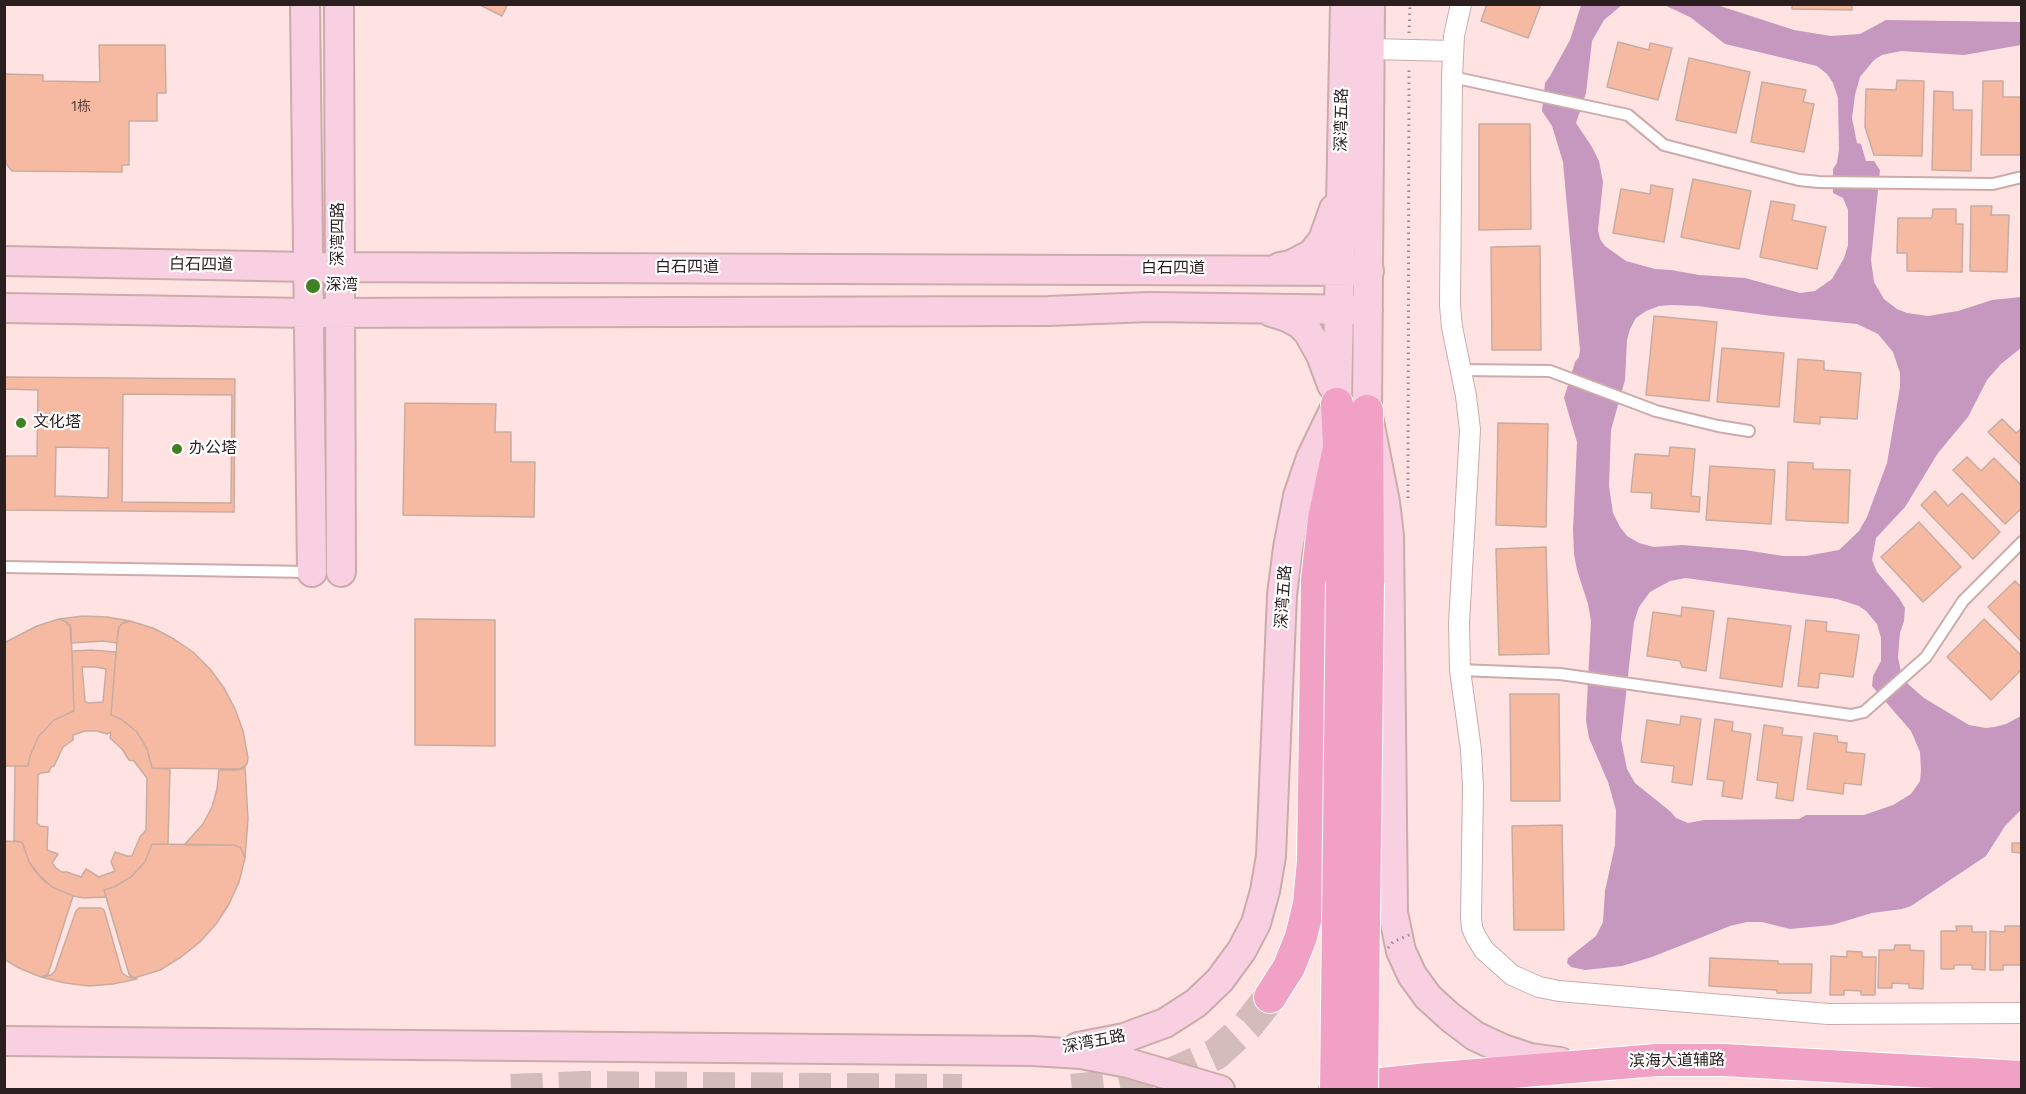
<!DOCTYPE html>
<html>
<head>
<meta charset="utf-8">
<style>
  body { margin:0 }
  #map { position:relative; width:2026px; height:1094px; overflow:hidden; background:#ffe3e2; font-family:"Fira Sans",sans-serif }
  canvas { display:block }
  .frame { position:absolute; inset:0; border:6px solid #2a1e1e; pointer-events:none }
</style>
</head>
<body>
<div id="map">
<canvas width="2026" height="1094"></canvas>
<div class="frame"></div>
</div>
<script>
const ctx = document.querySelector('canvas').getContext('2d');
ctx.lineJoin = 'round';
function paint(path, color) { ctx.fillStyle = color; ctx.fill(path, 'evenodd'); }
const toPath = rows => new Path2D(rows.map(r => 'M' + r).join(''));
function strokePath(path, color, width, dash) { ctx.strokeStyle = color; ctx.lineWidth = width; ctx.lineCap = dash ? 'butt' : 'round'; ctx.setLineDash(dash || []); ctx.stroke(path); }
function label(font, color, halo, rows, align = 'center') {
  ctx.font = font + ' "Fira Sans","Noto Sans SC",sans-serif'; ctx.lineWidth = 4.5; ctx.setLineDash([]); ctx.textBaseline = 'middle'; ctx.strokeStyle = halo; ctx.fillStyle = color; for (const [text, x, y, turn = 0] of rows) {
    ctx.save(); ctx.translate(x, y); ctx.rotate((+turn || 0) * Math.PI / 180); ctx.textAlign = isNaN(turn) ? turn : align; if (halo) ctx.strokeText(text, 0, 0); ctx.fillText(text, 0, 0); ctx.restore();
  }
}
const water = toPath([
  [1581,5,1622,5,1604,20,1592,41,1586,93,1576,123,1592,147,1599,161,1603,182,1598,230,1600,239,1605,246,1626,261,1655,269,1671,270,1699,275,1745,278,1800,293,1815,291,1832,279,1844,258,1848,245,1848,210,1843,198,1833,193,1833,169,1837,163,1839,150,1838,98,1833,83,1827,74,1817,66,1725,44,1690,17,1664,5,1717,5,1794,30,1831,36,1860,34,1886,20,2021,22,2021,45,1964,55,1901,51,1882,55,1874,60,1860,77,1855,95,1852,118,1857,143,1861,144,1866,161,1874,161,1880,170,1871,260,1874,282,1884,299,1897,309,1907,313,1928,316,1958,311,1992,300,2021,297,2021,348,2001,364,1987,380,1968,417,1938,453,1905,507,1876,538,1872,560,1877,572,1899,598,1905,608,1904,621,1900,633,1898,657,1901,672,1908,684,1924,698,1969,725,1986,728,1994,727,2006,724,2021,716,2021,810,2005,826,1986,856,1911,906,1902,909,1872,913,1832,925,1790,929,1762,922,1747,922,1730,926,1652,957,1622,966,1585,970,1571,967,1567,963,1568,958,1596,936,1603,922,1605,891,1615,845,1616,810,1608,782,1589,738,1586,720,1591,621,1588,604,1577,570,1574,554,1573,530,1577,442,1564,398,1575,362,1579,357,1580,350,1563,162,1552,126,1542,111,1545,83,1550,76,1570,40],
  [1671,305,1698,306,1772,316,1857,324,1878,334,1893,352,1900,373,1900,387,1887,463,1867,517,1859,531,1839,550,1806,556,1783,556,1745,550,1682,545,1654,547,1639,543,1627,536,1620,527,1613,513,1609,486,1611,430,1625,380,1627,340,1630,329,1636,318,1646,311,1659,306],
  [1686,578,1837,599,1859,606,1866,611,1877,624,1881,638,1881,661,1873,676,1872,686,1911,731,1920,752,1921,770,1920,781,1911,794,1893,805,1864,815,1806,815,1799,819,1704,820,1688,823,1676,818,1671,812,1635,783,1627,769,1621,739,1634,622,1639,607,1650,592,1670,581]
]);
const building = toPath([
  [478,4,508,4,502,16,478,4],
  [1487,4,1541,4,1528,38,1481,21,1487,4],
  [1792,4,1852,4,1852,10,1792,9,1792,4],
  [1618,42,1649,50,1650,43,1672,48,1658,100,1607,87,1618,42],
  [99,45,165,45,166,93,157,93,157,121,129,121,129,165,122,165,122,172,12,171,4,161,4,74,43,75,43,81,100,82,99,45],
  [1689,58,1750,72,1736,133,1676,120,1689,58],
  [1897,80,1924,81,1922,156,1874,155,1865,127,1866,89,1896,90,1897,80],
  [1983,81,2003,81,2003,97,2022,97,2022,155,1981,155,1983,81],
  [1762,82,1806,90,1803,102,1814,104,1804,152,1751,142,1762,82],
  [1934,91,1953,92,1953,110,1972,110,1971,171,1932,170,1934,91],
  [1479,124,1530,124,1531,229,1479,230,1479,124],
  [1693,179,1751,191,1739,249,1681,237,1693,179],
  [1651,185,1673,189,1664,242,1613,233,1621,189,1650,194,1651,185],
  [1771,201,1795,205,1792,220,1826,227,1817,269,1760,257,1771,201],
  [1971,206,1992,206,1991,215,2009,215,2007,272,1970,271,1971,206],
  [1933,209,1956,209,1956,224,1963,224,1962,272,1907,271,1907,253,1897,253,1898,218,1932,218,1933,209],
  [1540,246,1541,350,1492,350,1491,247,1540,246],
  [1654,316,1717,322,1709,401,1646,395,1654,316],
  [1722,348,1784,353,1779,407,1717,402,1722,348],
  [1798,359,1824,361,1824,370,1861,373,1857,419,1820,417,1820,424,1794,422,1798,359],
  [4,377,235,379,234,512,4,510,4,377],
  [4,389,38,390,37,456,4,456,4,389],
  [123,394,232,395,231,503,122,502,123,394],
  [405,403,496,404,495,432,511,432,511,462,535,462,534,517,403,515,405,403],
  [2002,419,2016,433,2022,428,2022,466,1988,432,2002,419],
  [1498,423,1548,424,1546,527,1496,525,1498,423],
  [56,447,109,448,108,498,55,496,56,447],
  [1670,447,1695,449,1691,496,1700,497,1699,512,1651,508,1652,493,1631,492,1635,454,1669,456,1670,447],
  [1967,457,1981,471,1994,458,2022,486,2022,508,2005,524,1953,470,1967,457],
  [1788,462,1813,463,1813,469,1850,470,1848,523,1786,520,1788,462],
  [1710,466,1775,470,1771,524,1706,520,1710,466],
  [1935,491,1948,506,1962,493,2000,532,1973,559,1921,505,1935,491],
  [1919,522,1961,567,1923,602,1881,557,1919,522],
  [1546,547,1549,654,1499,655,1496,549,1546,547],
  [2015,581,2022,588,2022,642,1988,607,2015,581],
  [1682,607,1714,611,1706,671,1682,667,1680,661,1647,656,1653,612,1681,616,1682,607],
  [83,616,107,617,130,621,124,622,119,627,117,643,104,641,71,643,70,625,65,621,59,619,83,616],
  [1728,618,1791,626,1782,687,1720,678,1728,618],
  [59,619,65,621,71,628,74,711,54,720,39,736,30,756,28,766,4,766,4,643,37,626,59,619],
  [415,619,495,620,495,746,415,745,415,619],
  [1984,619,2022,656,2022,669,1991,700,1947,657,1984,619],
  [1806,620,1827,622,1826,631,1859,635,1853,677,1820,673,1818,688,1798,686,1806,620],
  [130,621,153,628,174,639,193,652,210,669,224,688,235,709,243,731,248,758,247,764,242,769,152,768,147,749,137,732,121,719,111,715,118,630,121,624,130,621],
  [90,650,116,652,111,715,121,719,137,732,147,749,152,768,170,769,168,844,152,844,145,862,131,877,114,887,104,890,129,974,134,978,128,977,122,973,104,910,101,908,79,908,76,911,55,971,51,975,43,977,48,974,73,896,52,887,43,880,29,862,22,842,14,841,15,766,28,766,30,756,39,736,54,720,74,711,72,651,90,650],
  [82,667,96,667,106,669,103,702,88,703,85,701,82,667],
  [85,731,97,731,107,734,111,732,110,738,122,749,129,760,134,761,147,778,146,830,140,837,132,856,127,856,115,852,111,862,115,871,99,877,86,869,81,877,67,872,62,872,56,868,52,863,58,854,47,850,48,827,40,826,37,823,38,775,41,773,49,772,51,767,54,766,63,747,73,740,73,735,85,731],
  [1510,694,1559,694,1560,801,1511,801,1510,694],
  [1681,716,1701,719,1692,785,1672,782,1674,766,1641,762,1647,720,1680,725,1681,716],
  [1715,719,1733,722,1732,731,1751,734,1742,799,1722,796,1724,781,1707,779,1715,719],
  [1764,725,1783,728,1782,735,1802,737,1793,801,1776,798,1778,783,1757,780,1764,725],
  [1814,733,1837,736,1838,742,1847,743,1846,752,1865,754,1861,785,1844,783,1843,794,1807,789,1814,733],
  [245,766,248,819,245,858,241,848,234,845,184,845,203,824,212,807,217,789,219,770,238,770,245,766],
  [1562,825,1564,930,1514,930,1512,826,1562,825],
  [4,841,22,842,29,862,35,871,52,887,73,896,48,974,41,977,19,968,4,959,4,841],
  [2012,843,2022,843,2022,853,2012,852,2012,843],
  [152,844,234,845,241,848,245,858,239,882,229,904,216,924,200,942,181,957,160,970,134,978,129,974,104,890,114,887,131,877,145,862,152,844],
  [73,896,84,898,106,897,129,974,132,978,137,979,113,984,89,986,65,983,41,977,48,974,73,896],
  [1956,926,1972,926,1972,932,1986,932,1985,970,1972,969,1972,965,1954,965,1954,969,1941,969,1941,931,1957,931,1956,926],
  [2005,926,2021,926,2022,970,2021,965,2003,965,2003,970,1990,970,1990,931,2005,932,2005,926],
  [1895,945,1910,945,1910,950,1924,951,1923,989,1909,988,1909,984,1892,983,1892,988,1878,988,1879,950,1894,950,1895,945],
  [1847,951,1862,952,1862,957,1876,957,1875,995,1861,995,1861,991,1844,990,1844,995,1830,995,1831,956,1847,957,1847,951],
  [1710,958,1778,961,1778,964,1812,964,1811,993,1777,993,1777,990,1709,986,1710,958]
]);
const primaryTunnel = toPath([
  [511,1090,584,1087,962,1090],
  [1072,1090,1119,1085,1173,1073,1216,1054,1248,1025,1270,997]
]);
const path = toPath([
  [1409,33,1410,4],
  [1408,498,1409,66]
]);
const lane = toPath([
  [1452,77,1628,115,1664,145,1799,180,1819,182,1993,184,2022,177],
  [1460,370,1550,371,1656,411,1718,426,1749,431],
  [4,567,310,572],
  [1460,670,1560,674,1851,715,1864,712,1926,657,1963,601,2022,542]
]);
const street = toPath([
  [1461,4,1454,36,1452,77,1450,305,1452,327,1466,396,1470,430,1459,623,1460,670,1471,750,1473,787,1471,917,1472,928,1476,937,1484,950,1512,975,1539,987,1559,991,1828,1014,2022,1013],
  [1370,49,1453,51]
]);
const secondary = toPath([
  [305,4,312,572],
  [339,4,341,572],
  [1370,4,1367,411,1385,502,1389,536,1393,913,1401,951,1412,975,1428,997,1450,1017,1475,1036,1503,1049,1530,1058,1560,1062],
  [4,261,308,267,1369,271],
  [1280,267,1291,265,1312,254,1323,240,1334,209],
  [4,308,308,313,1048,311,1149,307,1368,310],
  [1271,312,1287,317,1300,324,1308,332,1321,355,1332,385],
  [4,1041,1033,1051,1081,1054,1128,1063,1220,1090],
  [1078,1047,1124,1038,1165,1023,1196,1003,1220,980,1242,950,1256,923,1265,891,1271,856,1282,595,1288,548,1298,496,1311,458,1337,404,1345,4]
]);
const primary = toPath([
  [1337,404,1342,505,1342,582],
  [1367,411,1368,583],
  [1270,997,1289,967,1301,937,1309,904,1313,861,1317,580,1324,518,1339,448],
  [1334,1089,1428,1079,1657,1060,1724,1060,2022,1077]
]);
const pathBridge = toPath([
  [1388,948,1393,942,1411,934]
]);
const primaryBridge = toPath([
  [1336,1090,1342,582],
  [1362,1090,1368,583]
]);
const markers = [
  [313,286,8,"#3f8123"],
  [21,423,6,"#3f8123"],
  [177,449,6,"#3f8123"]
];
const numberNames = [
  ["1栋",81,107]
];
const streetNames = [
  ["深湾五路",1342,120,-89],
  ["深湾四路",339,234,-90],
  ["白石四道",201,265,1],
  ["白石四道",687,268],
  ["白石四道",1173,269],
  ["深湾五路",1284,597,-86],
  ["深湾五路",1094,1042,-11],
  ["滨海大道辅路",1677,1061,-1]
];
const poiNames = [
  ["深湾",326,286],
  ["文化塔",33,423],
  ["办公塔",189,449]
];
paint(water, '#c798bf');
paint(building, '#f6baa2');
strokePath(building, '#c9aca0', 1.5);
strokePath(primaryTunnel, '#d4bcbb', 32, [32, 16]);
strokePath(lane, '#ccabaa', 14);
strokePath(street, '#ccabaa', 22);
strokePath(secondary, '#ccabaa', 32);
strokePath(primary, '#fff', 34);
strokePath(path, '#9d8888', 3, [1.5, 4.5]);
strokePath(lane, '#fff', 10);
strokePath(street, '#fff', 20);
strokePath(secondary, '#f8d0e1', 28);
strokePath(primary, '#f1a1c4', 32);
strokePath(primaryBridge, '#fff', 34, []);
strokePath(pathBridge, '#9d8888', 3, [1.5, 4.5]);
strokePath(primaryBridge, '#f1a1c4', 32);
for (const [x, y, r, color] of markers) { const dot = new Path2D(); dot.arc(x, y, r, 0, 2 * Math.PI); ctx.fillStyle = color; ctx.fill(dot); strokePath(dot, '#fff', 2); }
label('14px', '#5d453f', null, numberNames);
label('16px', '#2a1e1e', '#fff', streetNames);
label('16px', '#2a1e1e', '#fff', poiNames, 'left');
</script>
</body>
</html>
